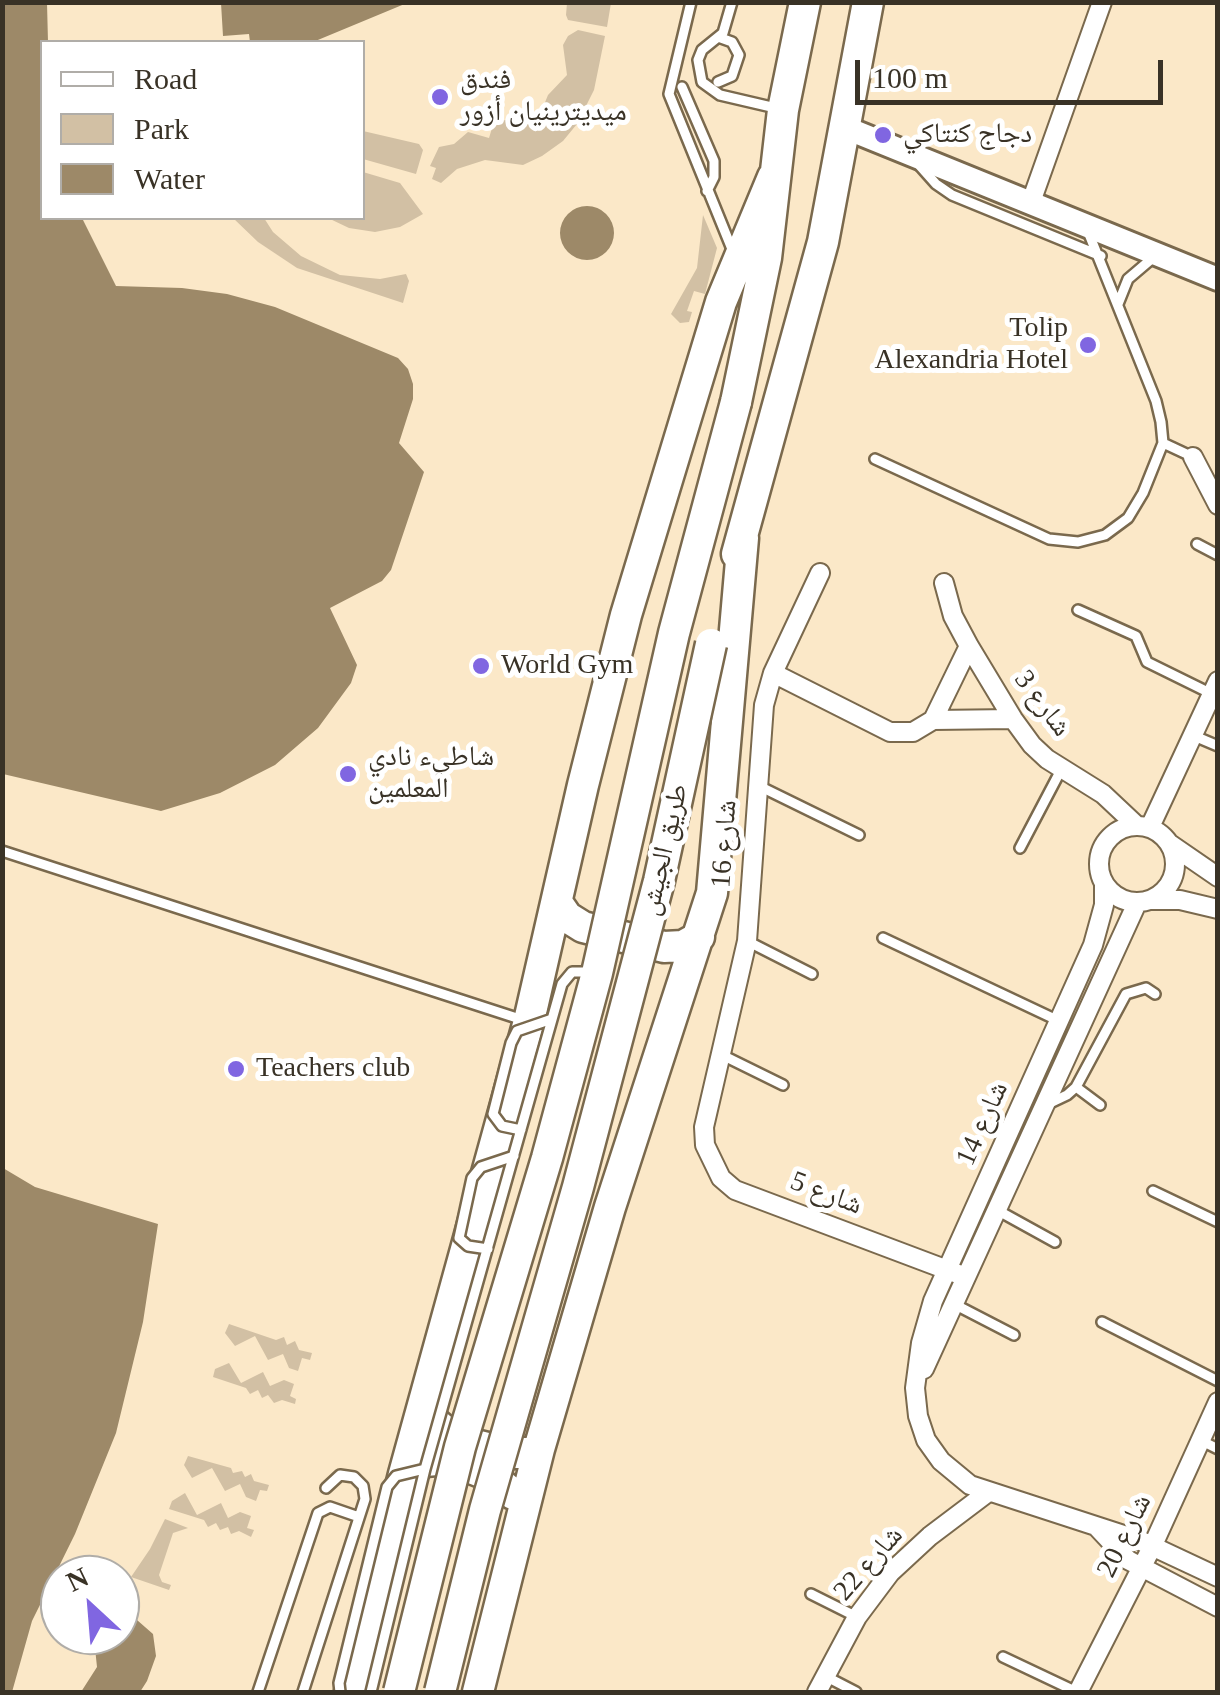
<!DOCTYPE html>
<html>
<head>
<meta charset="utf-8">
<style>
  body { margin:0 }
  #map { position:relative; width:1220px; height:1695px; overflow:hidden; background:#fbe8c8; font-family:"Times New Roman",serif }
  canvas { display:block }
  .frame { position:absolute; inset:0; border:5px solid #393226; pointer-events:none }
  .legend { position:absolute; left:40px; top:40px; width:325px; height:180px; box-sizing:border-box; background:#fff; border:2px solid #b0ada8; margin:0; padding:12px 18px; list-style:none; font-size:30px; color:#393226 }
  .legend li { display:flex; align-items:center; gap:20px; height:50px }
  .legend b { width:50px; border:2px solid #b0ada8 }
  .north { position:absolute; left:40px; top:1555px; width:100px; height:100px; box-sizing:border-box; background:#fff; border:2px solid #b0ada8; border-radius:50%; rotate:334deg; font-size:28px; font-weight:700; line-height:40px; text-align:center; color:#393226 }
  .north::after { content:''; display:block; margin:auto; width:35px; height:45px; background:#8066e1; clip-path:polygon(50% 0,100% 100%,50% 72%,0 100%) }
  .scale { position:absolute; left:855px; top:60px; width:308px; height:45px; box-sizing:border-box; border:5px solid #393226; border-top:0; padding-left:12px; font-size:30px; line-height:35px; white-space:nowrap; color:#393226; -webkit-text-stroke:8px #fff; paint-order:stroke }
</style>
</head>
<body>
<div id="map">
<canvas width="1220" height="1695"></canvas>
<div class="frame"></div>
<ul class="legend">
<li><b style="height:12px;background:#fff"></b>Road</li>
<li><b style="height:28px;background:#d2c0a4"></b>Park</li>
<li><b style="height:28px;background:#9d8968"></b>Water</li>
</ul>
<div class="north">N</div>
<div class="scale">100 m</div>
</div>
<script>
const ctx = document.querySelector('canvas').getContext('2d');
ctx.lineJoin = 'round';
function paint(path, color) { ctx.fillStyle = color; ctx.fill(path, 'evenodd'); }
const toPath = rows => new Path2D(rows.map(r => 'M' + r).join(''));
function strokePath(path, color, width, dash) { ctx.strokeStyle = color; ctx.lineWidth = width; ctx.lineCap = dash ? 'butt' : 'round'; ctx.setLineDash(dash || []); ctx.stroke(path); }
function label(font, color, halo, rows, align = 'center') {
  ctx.font = font + ' "Times New Roman","Noto Naskh Arabic",serif'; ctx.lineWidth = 10; ctx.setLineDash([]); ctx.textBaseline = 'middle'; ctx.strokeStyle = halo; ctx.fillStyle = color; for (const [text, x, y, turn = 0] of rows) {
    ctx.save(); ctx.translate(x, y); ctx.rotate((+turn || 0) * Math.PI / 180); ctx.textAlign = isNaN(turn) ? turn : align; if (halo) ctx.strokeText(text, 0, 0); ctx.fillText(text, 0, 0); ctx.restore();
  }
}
const green = toPath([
  [567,3,611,3,607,27,568,20,566,15],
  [578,30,605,36,594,90,577,124,563,141,542,156,523,165,485,160,457,169,441,183,432,179,436,168,430,166,439,147,454,144,468,132,489,138,493,125,500,120,537,122,548,95,567,75,563,45,568,36],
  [363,131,419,144,423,150,416,174,363,159],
  [363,172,400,183,423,214,400,227,375,232,349,228,328,218,362,218],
  [703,215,717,248,705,294,694,291,687,311,692,312,689,322,680,323,671,314,697,268],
  [233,218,264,218,273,232,301,256,340,275,380,279,406,274,409,281,403,303,297,268,258,242],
  [229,1324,276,1340,284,1337,287,1345,295,1341,299,1350,312,1353,310,1360,302,1358,298,1371,289,1368,283,1354,268,1360,255,1336,235,1346,225,1333],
  [229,1363,241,1383,263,1372,270,1386,284,1380,294,1384,290,1396,296,1399,295,1404,282,1400,274,1403,268,1395,262,1398,258,1390,250,1394,246,1388,213,1377,215,1369],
  [188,1456,231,1468,233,1473,242,1471,245,1477,251,1474,254,1481,269,1485,267,1491,260,1490,256,1501,246,1497,240,1484,225,1491,212,1468,192,1478,184,1465],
  [185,1493,197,1515,221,1503,228,1518,240,1512,251,1516,247,1528,254,1530,251,1537,239,1531,231,1534,228,1527,220,1530,216,1523,208,1527,204,1520,169,1509,172,1501],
  [165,1519,188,1528,173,1533,159,1575,162,1582,171,1585,169,1590,131,1577,150,1549]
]);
const water = toPath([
  [3,2,47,3,48,42,42,42,42,218,82,218,116,286,182,288,227,294,275,307,398,358,408,369,413,384,413,399,399,443,424,472,391,570,382,581,330,608,357,665,351,683,318,728,275,765,220,793,161,811,3,774],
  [221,3,221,2,407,3,313,42,250,42,249,34,223,36],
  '560 233a27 27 0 1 1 54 0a27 27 0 1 1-54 0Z',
  [3,1168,35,1187,158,1224,143,1322,116,1433,75,1534,32,1621,12,1692,2,1692],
  [120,1619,137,1620,153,1634,156,1656,147,1681,140,1692,81,1692,97,1667,95,1648,98,1635,120,1635]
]);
const lane = toPath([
  [691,2,669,94,734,254],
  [732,2,723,33,702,50,698,60,702,82,720,95,780,109],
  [718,82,732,76,739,55,732,42,718,37],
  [682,87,714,161,714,177,707,191],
  [920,166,936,184,952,195,1101,256],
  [1118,304,1128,279,1155,256],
  [1163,443,1193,457],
  [875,459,1049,539,1078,542,1105,535,1128,518,1143,493,1163,443,1161,422,1156,401,1089,234],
  [1197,544,1218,555],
  [1078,610,1136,636,1147,662,1212,694],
  [1192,735,1218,746],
  [759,786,859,835],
  [1020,848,1062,768],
  [2,851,523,1020],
  [883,938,1059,1021],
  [747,941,812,974],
  [720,1054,783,1085],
  [1076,1087,1100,1105],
  [1048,1104,1067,1095,1076,1087,1126,994,1146,988,1155,994],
  [1153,1191,1218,1222],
  [997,1210,1055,1242],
  [954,1304,1014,1335],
  [1102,1322,1218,1381],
  [1202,1441,1218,1449],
  [811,1594,857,1617],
  [1003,1657,1077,1692],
  [825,1676,856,1692],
  [258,1692,318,1513,330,1507,359,1517],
  [303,1692,365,1499,363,1486,354,1477,340,1475,326,1488]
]);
const street = toPath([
  [1031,202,1102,2],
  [1193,457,1218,505],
  [820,573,773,673,764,705,747,941,704,1127,705,1145,721,1178,735,1190,966,1277],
  [944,583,953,616,969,646,1013,719,1032,745,1047,759,1103,794,1136,825],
  [773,673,890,732,913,732,933,720,1013,719],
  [933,720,969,646],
  '1099 864a38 38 0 1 1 76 0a38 38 0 1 1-76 0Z',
  [1150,827,1218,681],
  [1170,844,1218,877],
  [1104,884,1104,905,1093,945,933,1301,921,1343,915,1388,918,1416,926,1440,941,1461,970,1485,1139,1540,1218,1577],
  [1151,900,1180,900,1218,909],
  [924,1369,1137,903],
  [1097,1527,1128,1560,1218,1607],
  [817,1692,857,1617,890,1573,930,1536,987,1493],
  [1078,1692,1153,1545,1218,1402]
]);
const secondary = toPath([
  [846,128,1218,279]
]);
const highway = toPath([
  [736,402,766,258,783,110,805,2],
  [737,554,823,242,868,2],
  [558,904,567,917,583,927,664,947,683,946,699,937],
  [426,1402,433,1421,455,1440,508,1453,525,1453],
  [404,1474,425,1461,449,1459,491,1476,513,1494],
  [350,1692,404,1474,529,1021,583,785,626,615,721,302,773,177],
  [478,1692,539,1449,610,1207,712,893,743,538]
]);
const laneBridge = toPath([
  [521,1130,502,1126,493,1114,511,1043,517,1031,552,1019],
  [488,1249,468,1246,459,1238,472,1178,481,1167,514,1156],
  [340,1692,339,1683,387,1487,396,1476,425,1469],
  [371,1692,425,1469,562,984,572,972,590,972]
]);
const highwayBridge = toPath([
  [399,1692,460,1447,547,1158,597,973,674,633,736,402],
  [440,1692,485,1510,578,1187,659,881,711,644]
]);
const markers = [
  [440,97,10,"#8066e1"],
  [883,135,10,"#8066e1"],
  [1088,345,10,"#8066e1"],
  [481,666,10,"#8066e1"],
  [348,774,10,"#8066e1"],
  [236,1069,10,"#8066e1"]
];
const poiNames = [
  ["فندق",460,81],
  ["ميديترينيان أزور",460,113],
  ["دجاج كنتاكي",903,135],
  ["Tolip",1068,329,"right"],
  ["Alexandria Hotel",1068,361,"right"],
  ["World Gym",501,666],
  ["شاطيء نادي",368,758],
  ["المعلمين",368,790],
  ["Teachers club",256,1069]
];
const streetNames = [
  ["شارع 3",1042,704,53],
  ["شارع 16",725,844,-86],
  ["طريق الجيش",665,850,-77],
  ["شارع 14",983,1124,-66],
  ["شارع 5",826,1194,21],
  ["شارع 20",1125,1536,-64],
  ["شارع 22",869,1564,-49]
];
paint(green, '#d2c0a4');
paint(water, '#9d8968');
strokePath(lane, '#7a694d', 14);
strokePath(street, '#7a694d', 22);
strokePath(secondary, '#7a694d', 28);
strokePath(highway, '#7a694d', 35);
strokePath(lane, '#fff', 9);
strokePath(street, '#fff', 18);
strokePath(secondary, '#fff', 22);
strokePath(highway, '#fff', 30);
strokePath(laneBridge, '#7a694d', 14, []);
strokePath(highwayBridge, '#7a694d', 35, []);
strokePath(laneBridge, '#fff', 9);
strokePath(highwayBridge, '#fff', 30);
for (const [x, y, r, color] of markers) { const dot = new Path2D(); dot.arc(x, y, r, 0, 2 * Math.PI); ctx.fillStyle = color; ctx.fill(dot); strokePath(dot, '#fff', 4); }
label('28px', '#393226', '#fff', poiNames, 'left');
label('28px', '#393226', '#fff', streetNames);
</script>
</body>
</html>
